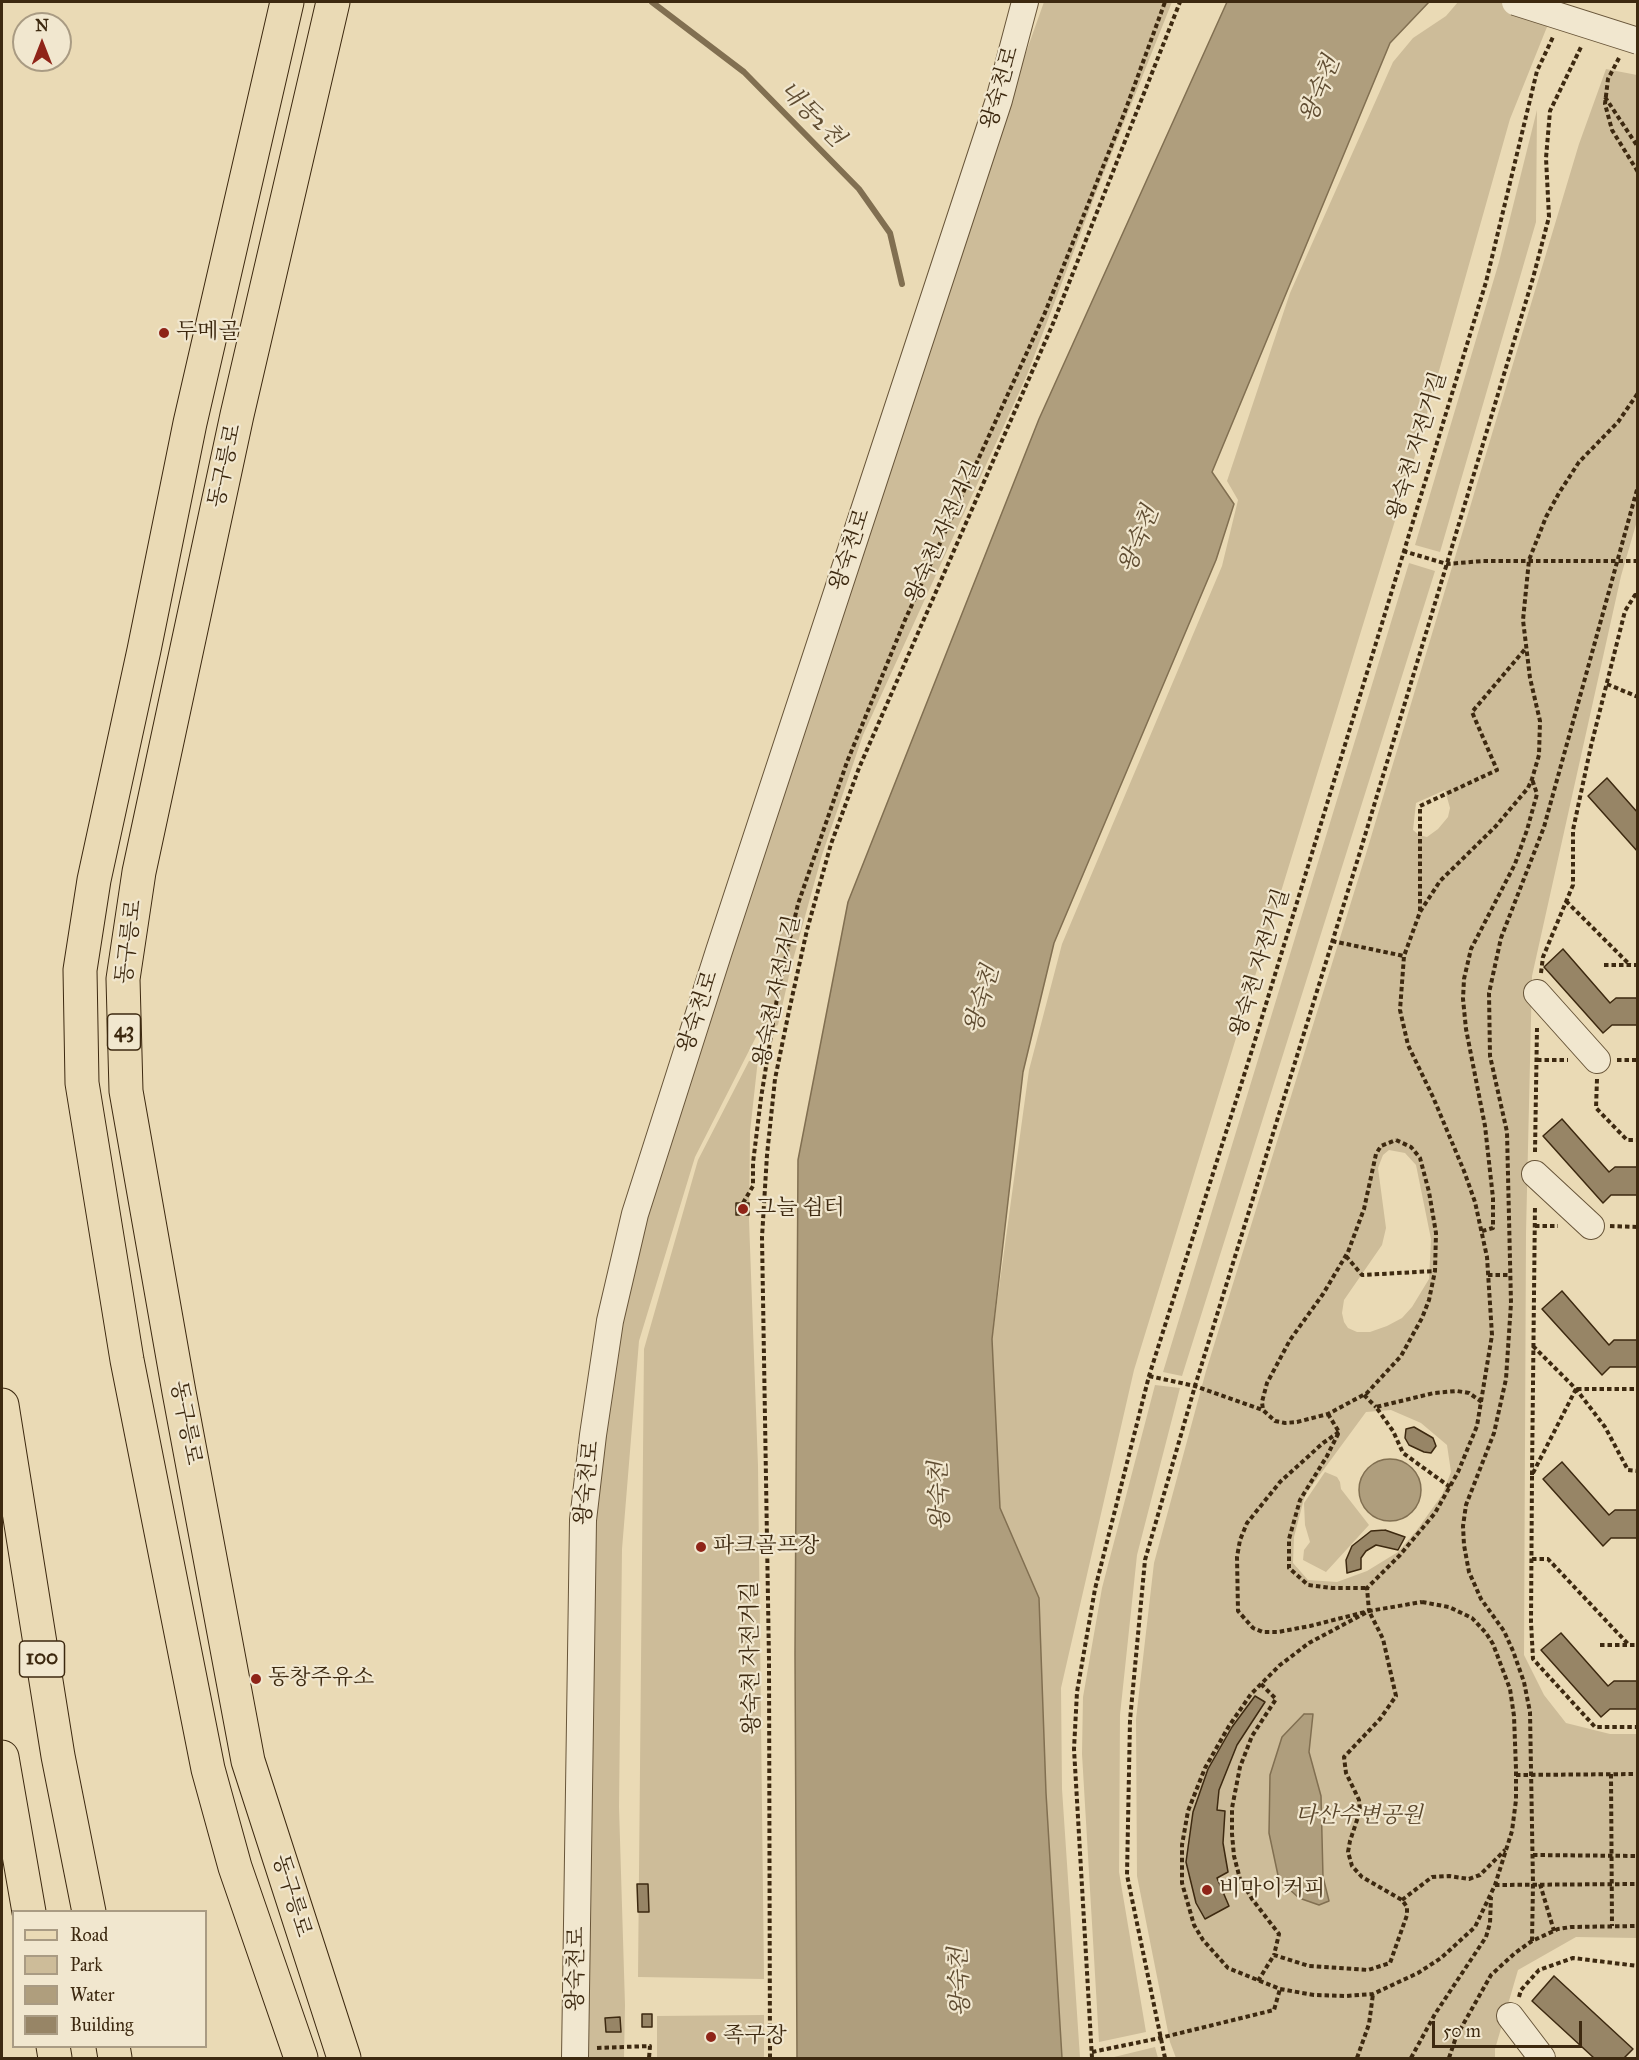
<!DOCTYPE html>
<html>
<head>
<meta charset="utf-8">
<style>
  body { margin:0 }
  #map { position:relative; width:1639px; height:2060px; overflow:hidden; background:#eadab5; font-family:"IM FELL Great Primer",serif }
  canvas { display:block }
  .frame { position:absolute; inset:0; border:3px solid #3d2910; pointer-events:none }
  .legend { position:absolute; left:12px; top:1910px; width:195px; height:138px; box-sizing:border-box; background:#f1e7cf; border:2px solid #a99b83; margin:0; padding:8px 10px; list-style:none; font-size:18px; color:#3d2910 }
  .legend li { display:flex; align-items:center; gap:12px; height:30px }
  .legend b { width:30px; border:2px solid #a99b83 }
  .north { position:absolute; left:12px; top:12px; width:60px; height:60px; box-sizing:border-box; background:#f1e7cf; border:2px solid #a99b83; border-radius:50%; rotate:0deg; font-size:16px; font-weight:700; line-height:24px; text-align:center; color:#3d2910 }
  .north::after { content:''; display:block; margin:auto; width:21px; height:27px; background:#8f2418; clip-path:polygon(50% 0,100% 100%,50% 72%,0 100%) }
  .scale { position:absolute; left:1432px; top:2021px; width:150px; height:27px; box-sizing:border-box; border:3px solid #3d2910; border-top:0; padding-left:8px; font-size:18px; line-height:21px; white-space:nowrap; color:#3d2910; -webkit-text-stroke:4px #f1e7cf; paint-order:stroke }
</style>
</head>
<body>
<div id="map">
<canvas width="1639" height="2060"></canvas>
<div class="frame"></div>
<ul class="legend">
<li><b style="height:8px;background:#eadab5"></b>Road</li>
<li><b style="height:16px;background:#cdbc99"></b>Park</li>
<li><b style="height:16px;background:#af9e7d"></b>Water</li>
<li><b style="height:16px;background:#978566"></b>Building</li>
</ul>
<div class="north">N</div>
<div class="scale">50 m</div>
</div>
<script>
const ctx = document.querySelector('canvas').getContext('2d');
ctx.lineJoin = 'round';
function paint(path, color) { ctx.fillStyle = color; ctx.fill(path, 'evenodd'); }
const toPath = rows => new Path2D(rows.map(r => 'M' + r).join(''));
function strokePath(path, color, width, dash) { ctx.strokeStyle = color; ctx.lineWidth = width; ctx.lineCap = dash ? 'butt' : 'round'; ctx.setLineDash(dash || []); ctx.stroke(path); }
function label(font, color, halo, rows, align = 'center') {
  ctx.font = font + ' "IM FELL Great Primer","Noto Serif KR",serif'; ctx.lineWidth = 4.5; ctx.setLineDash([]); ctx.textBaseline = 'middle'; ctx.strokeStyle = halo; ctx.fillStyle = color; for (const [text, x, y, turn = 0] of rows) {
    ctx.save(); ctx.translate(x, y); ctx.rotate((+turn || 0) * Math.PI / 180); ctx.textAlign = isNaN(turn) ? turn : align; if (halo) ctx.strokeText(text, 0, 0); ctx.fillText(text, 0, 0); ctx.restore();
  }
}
const green = toPath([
  [1044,2,1172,2,1095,195,1027,375,863,735,822,855,791,967,778,1025,757,1035,695,1157,639,1341,622,1549,619,1807,625,2005,624,2058,584,2058,588,1536,636,1231,1008,103],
  [1458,2,1557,2,1510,119,1417,449,1134,1370,1061,1688,1062,1789,1080,2058,1062,2058,1046,1793,1039,1598,1000,1508,992,1339,1029,1070,1062,944,1222,566,1238,500,1227,481,1290,293,1393,62,1413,38,1446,16],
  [1606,69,1637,75,1637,521,1621,576,1532,976,1526,1233,1524,1655,1544,1695,1566,1723,1610,1734,1637,1734,1637,1938,1576,1937,1518,1970,1495,2049,1495,2058,1176,2058,1170,2042,1137,1876,1136,1719,1154,1563,1206,1371,1365,857,1579,144],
  [1445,790,1450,808,1448,817,1438,829,1427,837,1419,835,1413,830,1416,803],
  [1389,1150,1405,1153,1416,1165,1431,1239,1429,1279,1412,1307,1402,1318,1387,1326,1370,1332,1357,1332,1348,1328,1344,1322,1342,1313,1344,1300,1382,1245,1386,1228,1378,1168,1383,1155],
  [1391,1410,1421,1423,1447,1445,1451,1472,1442,1495,1417,1530,1398,1552,1367,1571,1337,1582,1308,1580,1293,1563,1294,1537,1305,1495,1366,1412],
  [1537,110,1536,222,1440,552,1415,545,1499,262],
  [1409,563,1435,571,1182,1376,1163,1372],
  [758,1059,750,1132,749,1220,758,1466,764,1979,638,1977,644,1349,698,1160,749,1061],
  [1155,1385,1180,1388,1137,1555,1120,1715,1119,1872,1146,2032,1099,2042,1082,1754,1083,1697,1102,1588],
  [1325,1472,1337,1477,1340,1482,1341,1489,1369,1525,1326,1572,1303,1560,1304,1550,1310,1542,1305,1525,1304,1503],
  [764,2015,764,2058,657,2058,657,2016],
  [1155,2047,1158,2058,1110,2058]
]);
const water = toPath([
  [1227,2,1429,2,1390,43,1212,472,1234,504,1216,560,1054,943,1023,1072,992,1339,1000,1508,1039,1598,1046,1793,1062,2058,797,2058,795,1653,798,1160,848,902,1039,419,1227,2],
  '1359 1490a31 31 0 1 1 62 0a31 31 0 1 1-62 0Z',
  [1304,1714,1313,1714,1309,1752,1321,1796,1323,1877,1329,1901,1319,1905,1299,1898,1279,1880,1269,1833,1270,1775,1282,1737,1304,1714]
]);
const stream = toPath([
  [652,2,744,72,859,189,890,233,902,284]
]);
const building = toPath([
  [1607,778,1638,813,1638,852,1588,796,1607,778],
  [1563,949,1610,1003,1616,998,1638,998,1638,1025,1612,1025,1603,1033,1544,967,1563,949],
  [1562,1119,1609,1172,1615,1167,1638,1167,1638,1195,1611,1195,1603,1203,1543,1136,1562,1119],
  [736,1203,749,1203,749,1215,736,1215,736,1203],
  [1562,1291,1609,1345,1614,1340,1638,1340,1638,1367,1610,1367,1602,1375,1542,1309,1562,1291],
  [1414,1427,1433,1438,1436,1446,1431,1453,1424,1452,1409,1445,1405,1438,1406,1429,1414,1427],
  [1562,1462,1609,1515,1615,1510,1638,1510,1638,1538,1611,1538,1603,1546,1543,1479,1562,1462],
  [1385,1530,1405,1537,1398,1550,1376,1545,1366,1551,1361,1558,1361,1569,1347,1573,1346,1560,1352,1546,1371,1531,1385,1530],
  [1561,1633,1608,1686,1614,1681,1638,1681,1638,1709,1610,1709,1601,1717,1541,1650,1561,1633],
  [1255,1696,1265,1702,1237,1745,1219,1790,1217,1810,1225,1811,1223,1843,1228,1872,1217,1878,1229,1906,1205,1919,1196,1903,1186,1862,1193,1812,1208,1769,1232,1727,1255,1696],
  [637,1884,648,1884,649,1912,638,1912,637,1884],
  [1554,1976,1633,2049,1624,2058,1594,2058,1532,2001,1554,1976],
  [642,2014,652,2014,652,2027,642,2027,642,2014],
  [620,2017,621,2032,606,2032,605,2018,620,2017]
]);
const path = toPath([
  [1619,58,1608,79,1605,104,1612,130,1638,172],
  [1605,97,1638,147],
  [1403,551,1447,564,1483,561,1638,561],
  [1607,684,1638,697],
  [1566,901,1630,965],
  [1420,911,1420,806,1497,770,1472,712,1526,648],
  [1332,941,1404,956],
  [1604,965,1638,965],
  [1541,973,1543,957,1573,885,1573,830,1591,746,1625,611,1635,595,1638,595],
  [1537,1060,1568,1060],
  [1617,1060,1638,1060],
  [1597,1079,1596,1108,1627,1140,1638,1140],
  [1396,1140,1411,1147,1420,1158,1429,1192,1436,1233,1435,1271,1429,1300,1422,1318,1401,1356,1367,1393,1328,1414,1297,1422,1285,1423,1275,1421,1263,1410,1262,1402,1267,1383,1290,1340,1323,1294,1348,1252,1364,1209,1376,1154,1381,1146,1396,1140],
  [1535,1152,1537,1028],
  [743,1203,753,1186,753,1163,761,1098,779,986,798,904,847,762,905,620,1044,315,1124,114,1165,2],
  [1535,1226,1558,1226],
  [1610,1226,1638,1227],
  [1482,1231,1493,1228,1493,1198,1485,1126,1466,1029,1463,999,1464,979,1471,949,1515,864,1527,830,1537,794,1532,779],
  [1346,1256,1362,1275,1435,1271],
  [1488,1275,1510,1275],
  [1533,1346,1576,1389,1605,1427,1628,1470,1638,1471],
  [1149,1376,1195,1386,1263,1410],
  [1576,1389,1532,1475,1531,1622,1533,1659,1595,1727,1638,1727],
  [1577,1389,1638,1389],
  [1364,1395,1376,1407],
  [1328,1414,1339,1432,1327,1456,1300,1500,1289,1539,1289,1568,1308,1585,1332,1588,1367,1588],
  [1339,1432,1323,1443,1280,1482,1247,1523,1240,1540,1237,1557,1238,1611,1253,1628,1263,1632,1278,1632,1310,1626,1369,1611,1367,1588,1400,1555,1435,1513,1458,1472,1477,1426,1492,1335,1487,1257,1475,1202,1464,1171,1433,1097,1408,1045,1400,1010,1404,956,1420,912,1440,881,1496,826,1528,788,1532,779,1539,755,1540,721,1530,678,1523,620,1529,560,1546,517,1559,493,1579,462,1618,422,1638,393],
  [1532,1475,1535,1205],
  [1450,1487,1403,1453,1393,1431,1376,1407,1434,1393,1457,1391,1469,1393,1482,1402],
  [1532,1559,1548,1559,1629,1645],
  [1422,1602,1449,1607,1472,1618,1486,1633,1493,1644,1510,1689,1514,1716,1516,1769,1516,1800,1512,1831,1495,1885,1475,1927,1441,1958,1418,1973,1373,1994,1346,1996,1314,1995,1280,1989,1228,1968,1203,1940,1194,1925,1182,1883,1182,1845,1188,1811,1205,1768,1229,1726,1251,1694,1280,1665,1309,1643,1369,1611,1422,1602],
  [1600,1645,1638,1645],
  [1261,1684,1276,1699,1252,1736,1240,1767,1232,1808,1232,1834,1234,1856,1240,1879,1252,1899,1279,1934,1274,1955],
  [1611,1774,1612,1926],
  [1516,1775,1638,1774],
  [1533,1855,1638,1856],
  [1540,1884,1554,1931],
  [1495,1885,1638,1884],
  [1402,1900,1432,1877,1449,1876,1469,1879,1480,1875,1505,1850],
  [1532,1941,1533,1884,1530,1712,1524,1682,1513,1651,1504,1631,1481,1599,1469,1572,1464,1545,1463,1526,1466,1505,1494,1433,1506,1379,1511,1303,1507,1132,1490,1056,1489,993,1501,938,1544,827,1638,486],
  [1258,1981,1274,1955,1309,1966,1368,1970,1390,1963,1407,1915,1407,1907,1402,1900,1362,1877,1352,1866,1348,1852,1350,1841,1360,1811,1359,1800,1346,1773,1344,1757,1380,1719,1396,1696,1383,1639,1369,1611],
  [1519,1997,1521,1990,1539,1970,1573,1958,1638,1966],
  [597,2048,650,2046,649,2058],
  [1092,2052,1160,2038,1274,2010,1280,1989],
  [770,2058,769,1660,762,1237,767,1155,775,1079,789,1011,807,930,831,844,859,768,1052,326,1180,2],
  [1092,2058,1074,1749,1077,1692,1095,1589,1149,1376,1252,1050,1486,282,1537,71,1553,37],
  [1165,2058,1127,1875,1130,1720,1145,1560,1195,1386,1360,852,1533,278,1549,217,1546,158,1550,111,1582,45],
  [1357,2058,1369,2024,1373,1994],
  [1411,2058,1435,2014,1486,1937,1490,1923,1491,1897],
  [1449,2058,1456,2037,1491,1975,1515,1953,1532,1941,1558,1929,1571,1927,1638,1926]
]);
const minor = toPath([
  [1537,993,1597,1060],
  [1535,1174,1591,1226],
  [1510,2016,1542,2058],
  [575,2058,583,1520,593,1435,610,1321,635,1214,719,951,999,100,1025,2]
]);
const major = toPath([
  [287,2,190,423,144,650,94,880,80,970,82,1083,127,1360,208,1769,235,1867,301,2058],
  [333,2,237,415,139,872,123,979,126,1091,179,1392,248,1761,344,2058]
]);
const highway = toPath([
  [2,1405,58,1756,89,1912],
  [2,1757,29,1912],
  [53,2046,55,2058],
  [113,2046,115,2058]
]);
const minorBridge = toPath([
  [1515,2,1638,41]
]);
const markers = [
  [164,333,6,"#8f2418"],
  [743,1209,6,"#8f2418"],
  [701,1547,6,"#8f2418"],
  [256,1679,6,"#8f2418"],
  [1207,1890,6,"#8f2418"],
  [711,2037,6,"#8f2418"]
];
const shields = [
  [124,1032,33],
  [42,1659,45]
];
const shieldNames = [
  ["43",124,1032],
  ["100",42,1659]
];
const streetNames = [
  ["왕숙천로",1001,88,-74],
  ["왕숙천 자전거길",1418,446,-73],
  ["동구릉로",226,466,-78],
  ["왕숙천 자전거길",944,532,-66],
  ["왕숙천로",851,550,-72],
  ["동구릉로",130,942,-83],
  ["왕숙천 자전거길",1261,963,-73],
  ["왕숙천 자전거길",778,991,-78],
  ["왕숙천로",699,1012,-72],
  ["동구릉로",185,1423,79],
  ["왕숙천로",588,1483,-84],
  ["왕숙천 자전거길",752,1658,-91],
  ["동구릉로",291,1896,73],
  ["왕숙천로",577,1969,-89]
];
const poiNames = [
  ["두메골",176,333],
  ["그늘 쉼터",755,1209],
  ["파크골프장",713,1547],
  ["동창주유소",268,1679],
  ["비마이커피",1219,1890],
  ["족구장",723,2037]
];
const parkNames = [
  ["다산수변공원",1359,1817]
];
const waterNames = [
  ["왕숙천",1321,90,-68],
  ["내동2천",811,115,45],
  ["왕숙천",1140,540,-68],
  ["왕숙천",983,1000,-74],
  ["왕숙천",941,1496,-92],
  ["왕숙천",961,1982,-92]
];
paint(green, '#cdbc99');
paint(water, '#af9e7d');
strokePath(water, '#816f51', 1.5);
strokePath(stream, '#816f51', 6);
paint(building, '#978566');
strokePath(building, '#3d2910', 1.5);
strokePath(minor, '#685539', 28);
strokePath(major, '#3d2910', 35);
strokePath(highway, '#3d2910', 35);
strokePath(path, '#3d2910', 4, [4.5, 3]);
strokePath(minor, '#f1e7cf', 26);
strokePath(major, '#eadab5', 33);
strokePath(highway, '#eadab5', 33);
strokePath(minorBridge, '#685539', 28, []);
strokePath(minorBridge, '#f1e7cf', 26);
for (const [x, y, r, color] of markers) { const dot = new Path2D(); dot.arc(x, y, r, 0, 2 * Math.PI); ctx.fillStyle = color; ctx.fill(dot); strokePath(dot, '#f1e7cf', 2); }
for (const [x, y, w] of shields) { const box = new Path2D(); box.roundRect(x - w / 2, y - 18, w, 36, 4.5); ctx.fillStyle = '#f1e7cf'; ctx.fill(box); strokePath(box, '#3d2910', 1.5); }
label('bold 21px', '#3d2910', null, shieldNames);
label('22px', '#3d2910', '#f1e7cf', streetNames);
label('22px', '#3d2910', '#f1e7cf', poiNames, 'left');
label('italic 22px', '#5a462b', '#f1e7cf', parkNames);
label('italic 24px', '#5f4c31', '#f1e7cf', waterNames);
</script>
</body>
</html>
